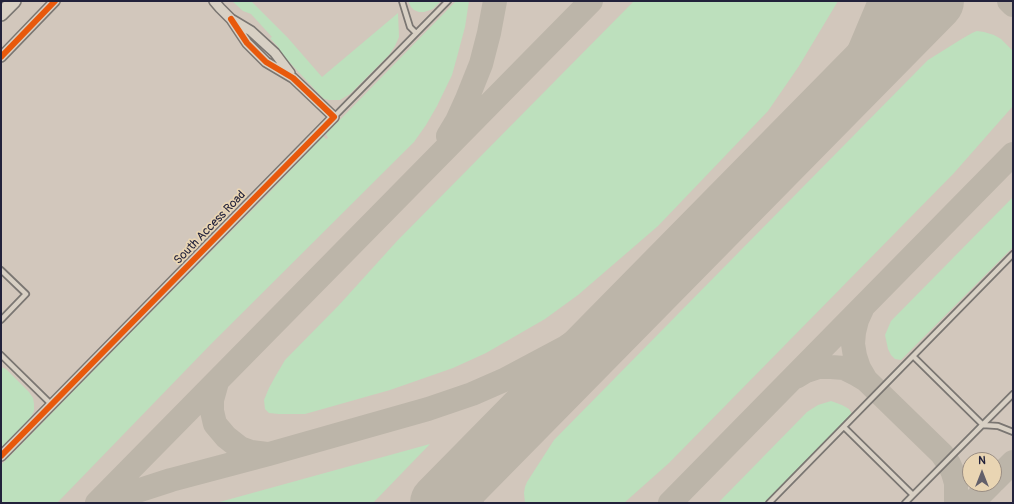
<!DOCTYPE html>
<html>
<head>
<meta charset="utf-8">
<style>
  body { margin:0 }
  #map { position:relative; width:1014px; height:504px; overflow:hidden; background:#dcd2c0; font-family:Pangolin,sans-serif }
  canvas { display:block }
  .frame { position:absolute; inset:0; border:2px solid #22223b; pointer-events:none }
  .north { position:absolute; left:962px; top:452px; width:40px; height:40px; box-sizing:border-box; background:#e9d5b3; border:1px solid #998d83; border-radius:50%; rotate:0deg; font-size:11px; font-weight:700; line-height:16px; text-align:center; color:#22223b }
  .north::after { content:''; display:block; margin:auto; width:14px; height:18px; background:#63606a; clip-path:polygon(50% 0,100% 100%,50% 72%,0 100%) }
</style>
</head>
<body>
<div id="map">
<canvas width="1014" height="504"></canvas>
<div class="frame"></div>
<div class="north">N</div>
</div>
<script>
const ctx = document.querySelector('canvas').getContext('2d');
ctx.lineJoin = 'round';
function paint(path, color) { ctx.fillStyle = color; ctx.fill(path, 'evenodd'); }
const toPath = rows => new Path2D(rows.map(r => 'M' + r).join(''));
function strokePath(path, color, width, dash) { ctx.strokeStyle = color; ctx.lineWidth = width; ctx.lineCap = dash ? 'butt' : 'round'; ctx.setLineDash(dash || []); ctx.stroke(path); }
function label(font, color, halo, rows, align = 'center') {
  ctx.font = font + ' Pangolin,sans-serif'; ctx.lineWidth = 3.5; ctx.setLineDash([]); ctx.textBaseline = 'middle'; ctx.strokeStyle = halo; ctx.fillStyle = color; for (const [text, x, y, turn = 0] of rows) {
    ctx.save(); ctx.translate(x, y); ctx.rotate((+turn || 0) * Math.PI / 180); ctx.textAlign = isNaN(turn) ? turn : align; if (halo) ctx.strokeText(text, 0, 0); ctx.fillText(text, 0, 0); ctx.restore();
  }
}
const built = toPath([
  [1,1,1013,1,1013,503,1,503],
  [970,460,994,460,994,484,970,484]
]);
const green = toPath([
  [232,1,251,1,288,38,322,77,398,13,399,37,395,46,389,55,350,94,340,100,329,100,324,99,321,96,278,50,279,48,270,38,272,37,251,14,243,11],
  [408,1,441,1,433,9,424,12,419,12,414,10,411,7],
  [456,1,469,1,465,27,457,57,452,75,437,106,426,125,414,142,212,343,57,503,1,503,1,465,132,331,269,193,323,136,326,139,328,138,326,134],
  [634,1,838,1,799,66,768,111,658,226,578,295,545,319,486,353,453,368,390,390,305,414,279,414,269,413,265,409,264,400,269,388,275,377,285,360,340,304,397,241],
  [977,31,984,32,994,35,1001,39,1013,51,1013,106,954,173,669,463,624,503,525,503,524,493,525,487,527,482,554,440,920,68,928,60,960,40,972,33],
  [1013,197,1013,247,901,360,895,359,891,355,888,349,885,335,891,321],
  [1,367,6,369,29,392,33,398,34,404,34,411,29,421,1,449],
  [831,401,842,405,849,409,852,414,768,503,718,503,807,412,818,405],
  [430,444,373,503,216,503]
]);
const taxiway = toPath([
  [1009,1,1013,5],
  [448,136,457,121,467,99,481,64,489,33,495,1],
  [797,140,807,130,854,63,880,1],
  [862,309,857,320,854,332,853,344,855,356,859,368,866,380],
  [796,377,806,371,818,367,831,367,844,368,856,374,866,380,942,454,949,464,953,473,956,483,956,503],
  [217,382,212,400,212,411,215,424,226,437,240,448,251,452,267,454],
  [994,481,1013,462],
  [457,486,472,503],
  [97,503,591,1],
  [112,503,128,494,171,480,269,454,428,409,472,394,504,380,566,347,602,323,640,294,738,200],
  [670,503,1013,154],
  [972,503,991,484]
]);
const runway = toPath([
  [440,503,934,1]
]);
const lane = toPath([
  [402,1,410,27,416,33],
  [334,117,448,1],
  [1,270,26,294,1,320],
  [1,355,52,405],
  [913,356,983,425,998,426,1013,432],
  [844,427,913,495],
  [769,503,1013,254],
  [905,503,1013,394]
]);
const street = toPath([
  [214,1,220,8,231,19,251,31,275,53,290,73],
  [1,57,55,1],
  [1,456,334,117,293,78,266,62,247,43,231,19]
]);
const secondary = toPath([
  [1,14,14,1]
]);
const cycleway = toPath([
  [1,57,55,1],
  [1,456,334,117,293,78,266,62,247,43,231,19]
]);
const streetNames = [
  ["South Access Road",210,228,-46]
];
paint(built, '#d2c7bc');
paint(green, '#bde0bd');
strokePath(taxiway, '#bcb5a9', 24);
strokePath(runway, '#bcb5a9', 60);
strokePath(lane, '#7a7672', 8);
strokePath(street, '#7a7672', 12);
strokePath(secondary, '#7a7672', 16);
strokePath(lane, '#d8d0c4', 4.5);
strokePath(street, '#d8d0c4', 9);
strokePath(secondary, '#d8d0c4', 13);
strokePath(cycleway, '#e8590c', 6);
label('12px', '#22223b', '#e9d5b3', streetNames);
</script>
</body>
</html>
